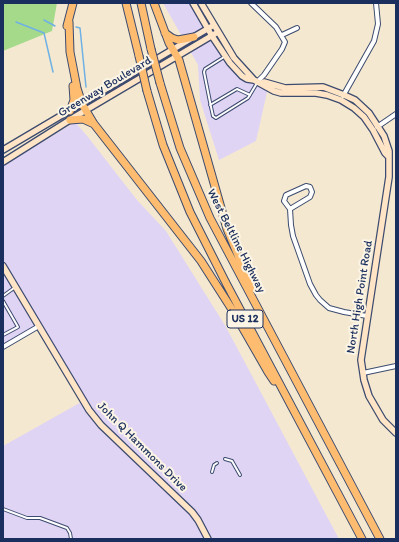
<!DOCTYPE html>
<html>
<head>
<meta charset="utf-8">
<style>
  body { margin:0 }
  #map { position:relative; width:399px; height:542px; overflow:hidden; background:#f4e9d0; font-family:Itim,sans-serif }
  canvas { display:block }
  .frame { position:absolute; inset:0; border:4px solid #1b2f5e; pointer-events:none }
</style>
</head>
<body>
<div id="map">
<canvas width="399" height="542"></canvas>
<div class="frame"></div>
</div>
<script>
const ctx = document.querySelector('canvas').getContext('2d');
ctx.lineJoin = 'round';
function paint(path, color) { ctx.fillStyle = color; ctx.fill(path, 'evenodd'); }
const toPath = rows => new Path2D(rows.map(r => 'M' + r).join(''));
function strokePath(path, color, width, dash) { ctx.strokeStyle = color; ctx.lineWidth = width; ctx.lineCap = dash ? 'butt' : 'round'; ctx.setLineDash(dash || []); ctx.stroke(path); }
function label(font, color, halo, rows, align = 'center') {
  ctx.font = font + ' Itim,sans-serif'; ctx.lineWidth = 4; ctx.setLineDash([]); ctx.textBaseline = 'middle'; ctx.strokeStyle = halo; ctx.fillStyle = color; for (const [text, x, y, turn = 0] of rows) {
    ctx.save(); ctx.translate(x, y); ctx.rotate((+turn || 0) * Math.PI / 180); ctx.textAlign = isNaN(turn) ? turn : align; if (halo) ctx.strokeText(text, 0, 0); ctx.fillText(text, 0, 0); ctx.restore();
  }
}
const built = toPath([
  [163,3,193,3,236,71,268,88,256,141,219,160,200,100,198,65],
  [75,122,88,137,137,200,166,231,226,327,339,539,3,539,3,446,83,401,39,326,3,347,3,162,35,143,44,141]
]);
const green = toPath([
  [3,3,57,3,52,31,3,51]
]);
const stream = toPath([
  [44,20,55,26],
  [16,22,44,33,53,72],
  [76,27,80,28,86,87]
]);
const lane = toPath([
  [224,57,205,69,204,72,211,107,213,116,216,118,248,98,257,83],
  [210,105,237,89,250,95],
  [3,296,14,288],
  [3,301,18,327,3,335],
  [225,459,232,461,240,475],
  [212,472,214,465,217,463],
  [3,509,27,518,40,518,67,528,70,533,71,539]
]);
const street = toPath([
  [251,3,276,27,285,42,282,49,264,75,258,81],
  [282,35,297,28],
  [343,96,374,41,378,24,376,3],
  [377,127,396,114],
  [290,209,310,197,312,192,310,187,306,186,286,195,284,201,290,209,291,225,293,236,310,284,316,295,320,300,329,308,344,312,367,316],
  [3,347,39,326],
  [363,373,396,366]
]);
const secondary = toPath([
  [193,3,212,36,230,63,242,76,247,79,254,80,274,91,281,93,316,93,327,95,341,100,354,108,364,117,373,130,385,153,388,156],
  [201,3,234,58,254,80],
  [262,83,264,82,285,88,323,87,344,95,355,100,369,113,384,136,389,151,389,177,361,360,364,380,369,396,383,420,396,433],
  [3,150,214,25],
  [3,162,76,116,218,32],
  [3,266,89,410,101,425,192,512,198,520,208,539]
]);
const highway = toPath([
  [126,3,139,56],
  [141,3,151,49],
  [154,3,169,43,179,60,227,229,252,289],
  [69,22,70,52,77,88,82,104,94,124,201,261,233,311,268,372,274,381],
  [67,26,73,3],
  [165,33,172,38,178,40,194,37],
  [160,83,180,148,210,218,380,539],
  [147,91,163,145,190,212,226,283,362,539],
  [70,111,74,100,73,86],
  [70,120,83,119,94,124]
]);
const highwayBridge = toPath([
  [151,49,160,83],
  [139,56,147,91]
]);
const shields = [
  [245,319,36]
];
const shieldNames = [
  ["US 12",245,319]
];
const streetNames = [
  ["Greenway Boulevard",105,87,-31],
  ["West Beltline Highway",236,241,63],
  ["North High Point Road",360,297,-81],
  ["John Q Hammons Drive",142,447,45]
];
paint(built, '#e0d4f4');
paint(green, '#a5da8b');
strokePath(stream, '#6fb1e4', 1.5);
strokePath(lane, '#3c4b6f', 4);
strokePath(street, '#3c4b6f', 6);
strokePath(secondary, '#3c4b6f', 8);
strokePath(highway, '#3c4b6f', 9);
strokePath(lane, '#fff', 2);
strokePath(street, '#fff', 4);
strokePath(secondary, '#ffe4c6', 5.5);
strokePath(highway, '#febc70', 7);
strokePath(highwayBridge, '#3c4b6f', 9, []);
strokePath(highwayBridge, '#febc70', 7);
for (const [x, y, w] of shields) { const box = new Path2D(); box.roundRect(x - w / 2, y - 9, w, 18, 3); ctx.fillStyle = '#fcf5e5'; ctx.fill(box); strokePath(box, '#1b2f5e', 1); }
label('bold 11px', '#1b2f5e', null, shieldNames);
label('12px', '#1b2f5e', '#fcf5e5', streetNames);
</script>
</body>
</html>
